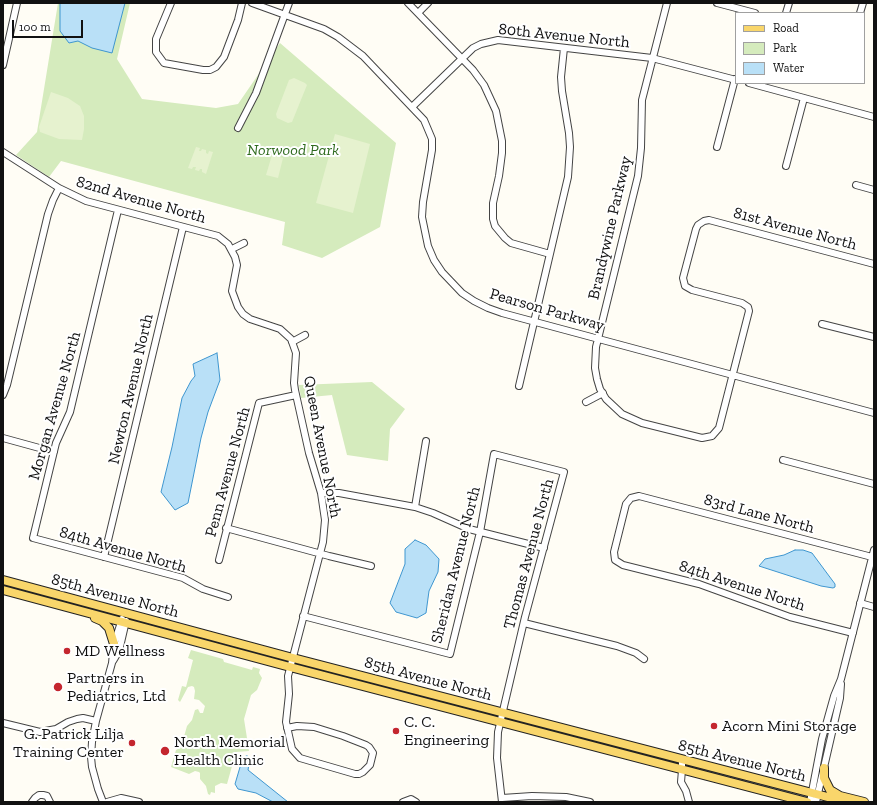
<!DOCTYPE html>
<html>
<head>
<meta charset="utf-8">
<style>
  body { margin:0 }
  #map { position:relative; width:877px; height:805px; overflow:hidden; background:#fffdf5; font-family:"Zilla Slab",serif }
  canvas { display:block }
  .frame { position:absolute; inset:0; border:4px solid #111; pointer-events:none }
  .legend { position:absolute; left:735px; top:12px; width:130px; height:72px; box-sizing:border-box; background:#fff; border:1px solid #a0a0a0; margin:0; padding:5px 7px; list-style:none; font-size:12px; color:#111 }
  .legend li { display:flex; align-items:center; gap:8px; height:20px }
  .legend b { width:20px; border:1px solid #a0a0a0 }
  .scale { position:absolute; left:12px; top:20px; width:71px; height:18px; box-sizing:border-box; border:2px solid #111; border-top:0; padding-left:5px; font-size:12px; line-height:14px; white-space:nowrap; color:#111; -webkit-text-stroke:3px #fff; paint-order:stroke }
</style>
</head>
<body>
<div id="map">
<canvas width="877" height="805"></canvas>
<div class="frame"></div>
<ul class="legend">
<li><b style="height:5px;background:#f9d66b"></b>Road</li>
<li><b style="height:11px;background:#d5ebbd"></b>Park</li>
<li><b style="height:11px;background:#b9e0f7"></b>Water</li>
</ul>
<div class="scale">100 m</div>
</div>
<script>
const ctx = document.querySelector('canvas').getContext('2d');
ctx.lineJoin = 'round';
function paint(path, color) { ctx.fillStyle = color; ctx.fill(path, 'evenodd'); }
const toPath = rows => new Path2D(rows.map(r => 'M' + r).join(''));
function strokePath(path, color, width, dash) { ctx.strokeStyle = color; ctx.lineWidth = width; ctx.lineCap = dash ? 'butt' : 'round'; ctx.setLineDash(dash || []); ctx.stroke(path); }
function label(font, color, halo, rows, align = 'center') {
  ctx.font = font + ' "Zilla Slab",serif'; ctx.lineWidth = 4; ctx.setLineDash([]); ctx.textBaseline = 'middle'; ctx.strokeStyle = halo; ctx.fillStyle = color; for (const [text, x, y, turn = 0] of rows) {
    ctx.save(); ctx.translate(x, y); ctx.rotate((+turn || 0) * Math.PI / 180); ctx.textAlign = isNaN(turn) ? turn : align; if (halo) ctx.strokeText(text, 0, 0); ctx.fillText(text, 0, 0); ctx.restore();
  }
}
const green = toPath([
  [58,3,130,3,117,59,142,99,216,108,238,104,280,43,396,143,380,227,322,258,282,245,285,222,61,161,49,177,16,155,37,132],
  [372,382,405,409,390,429,388,461,347,455,332,395,301,398,299,385],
  [191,650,223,659,224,662,252,670,253,667,260,669,259,673,262,678,257,690,251,695,244,719,249,751,236,752,227,784,221,783,215,786,215,793,211,792,210,795,208,794,206,786,200,779,200,773,199,772,195,771,189,774,171,767,176,750,181,747,187,726,192,720,195,710,198,709,200,713,203,713,205,706,199,700,194,699,195,691,194,687,192,686,188,687,180,702,178,700,182,686,186,687,193,660,188,658]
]);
const pitch = toPath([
  [294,78,305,83,307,85,292,122,288,123,277,118,276,114,289,80],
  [51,92,68,98,80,106,84,116,84,129,82,140,59,139,40,132,39,127],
  [335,134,370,144,353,213,316,203],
  [196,147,200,148,199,151,201,151,202,149,206,150,206,153,208,154,209,151,213,152,206,174,202,172,202,169,200,169,199,171,195,170,196,167,193,167,192,169,188,168],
  [272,155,283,158,278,178,266,175]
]);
const water = toPath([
  [60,3,125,3,112,53,92,48,78,41,69,43,60,31,60,3],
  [217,353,220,380,208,412,201,438,188,503,175,510,161,492,172,447,182,398,191,381,195,376,193,364,217,353],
  [415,540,426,545,439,559,438,572,429,591,426,613,417,618,396,612,390,603,405,564,405,549,415,540],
  [795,550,803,550,812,553,835,584,835,587,833,588,821,586,759,566,765,559,784,555,795,550],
  [247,756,249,764,248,770,288,802,273,802,256,793,238,789,235,784,243,757,247,756]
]);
const minor = toPath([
  [171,3,156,39,156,52,164,63,203,70,210,70,216,67,224,57,238,20,242,3],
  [252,3,324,29,338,37,363,56,424,120,432,139,432,150,423,202,422,217,428,246,434,260,442,272,462,293,474,301,488,308,502,313,874,413],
  [408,3,473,70,484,85,496,111,502,141,502,153,499,176,493,203,493,219,495,226,505,238,511,243,550,254],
  [667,3,642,100,641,148,638,176,596,347,595,368,597,379,600,389,606,399,622,414,642,423,702,438,712,436,719,428,749,311,748,307,742,303,692,290,685,286,683,278,696,229,698,225,704,221,709,220,874,264],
  [717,3,755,13],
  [418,13,428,3],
  [786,13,789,3],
  [860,13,863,3],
  [3,65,17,3],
  [749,83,874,117],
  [412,107,473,48,481,44,498,40,652,58,736,80],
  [238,128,256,93,289,3],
  [717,147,735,79],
  [3,152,59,188,86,201,218,236,228,244,235,257,237,265,232,291,238,307,243,314,250,319,280,329,291,339,296,353,294,383,295,390,309,453,321,493,325,520,323,542,288,676,289,694,286,722,292,749,300,758,355,774,359,774,363,772,370,765,373,753,369,747,366,745,343,736,314,727,297,726,287,728],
  [786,166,804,98],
  [856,185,874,190],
  [118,210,70,412,56,443,33,538,183,578,203,589,228,597],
  [232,249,244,243],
  [822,324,874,337],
  [292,342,305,335],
  [519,386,568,177,570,147,569,133,562,91,561,77,564,48],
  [3,395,7,385,48,214,53,200,59,188],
  [586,402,603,393],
  [3,438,54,452],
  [783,460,874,484],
  [321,493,339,493,415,507,433,513,469,529,544,548],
  [415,507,426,441],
  [226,528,329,556,371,566],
  [104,557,183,227],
  [219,560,259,403,296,395],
  [860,603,874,607],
  [303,616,450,654,480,532,494,454,564,472,525,617,498,732,497,758,502,802],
  [524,623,617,646,636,653,644,659],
  [853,633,790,617,699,584,623,565,615,560,614,552,626,504,631,498,639,496,872,557],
  [113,661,119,651,126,621],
  [3,723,40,732,56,729,68,722,77,719,83,718,96,721],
  [682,760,682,770,681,782,686,791,689,802],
  [502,798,532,796,566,797,590,802],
  [32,802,35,798,39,795,43,795,47,796,50,802],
  [103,802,98,789,92,767,91,757,92,742,96,721,112,663,114,644,122,619],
  [107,802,121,798,139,802],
  [403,802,411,799,416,802],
  [810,802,822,739,834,696,841,679,874,550],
  [816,802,840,698,841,684]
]);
const major = toPath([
  [3,580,293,658,847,802],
  [3,590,290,667,807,802],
  [95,618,102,621,109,628,114,644],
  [824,768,824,778,830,790,840,796,864,802]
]);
const markers = [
  [67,651,4,"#c4262e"],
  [58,687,5,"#c4262e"],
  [714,726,4,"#c4262e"],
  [396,731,4,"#c4262e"],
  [132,743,4,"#c4262e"],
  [165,751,5,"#c4262e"]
];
const streetNames = [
  ["80th Avenue North",564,36,6],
  ["82nd Avenue North",141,200,16],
  ["Brandywine Parkway",610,228,-77],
  ["81st Avenue North",795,229,15],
  ["Pearson Parkway",547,310,16],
  ["Newton Avenue North",131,389,-77],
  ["Morgan Avenue North",55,406,-74],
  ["Queen Avenue North",322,447,79],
  ["Penn Avenue North",228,472,-75],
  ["83rd Lane North",759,514,15],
  ["84th Avenue North",123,550,16],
  ["Thomas Avenue North",529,554,-75],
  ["Sheridan Avenue North",456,565,-76],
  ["84th Avenue North",742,586,18],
  ["85th Avenue North",115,596,15],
  ["85th Avenue North",428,679,15],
  ["85th Avenue North",742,761,14]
];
const parkNames = [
  ["Norwood Park",293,150]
];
const poiNames = [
  ["MD Wellness",75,651],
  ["Partners in",67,678],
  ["Pediatrics, Ltd",67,696],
  ["C. C.",404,722],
  ["Engineering",404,740],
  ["Acorn Mini Storage",722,726],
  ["G. Patrick Lilja",124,734,"right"],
  ["Training Center",124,752,"right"],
  ["North Memorial",174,742],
  ["Health Clinic",174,760]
];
paint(green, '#d5ebbd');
paint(pitch, '#e6f2cf');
paint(water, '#b9e0f7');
strokePath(water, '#3f96cf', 1);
strokePath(minor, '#444', 8);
strokePath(major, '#222', 10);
strokePath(minor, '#fff', 6);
strokePath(major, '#f9d66b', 8);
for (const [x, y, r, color] of markers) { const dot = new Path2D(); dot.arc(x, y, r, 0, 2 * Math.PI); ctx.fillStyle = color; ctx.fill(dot); strokePath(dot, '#fff', 1.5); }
label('16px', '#111', '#fff', streetNames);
label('italic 16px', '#2f6b1f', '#fff', parkNames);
label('16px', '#111', '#fff', poiNames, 'left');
</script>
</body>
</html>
